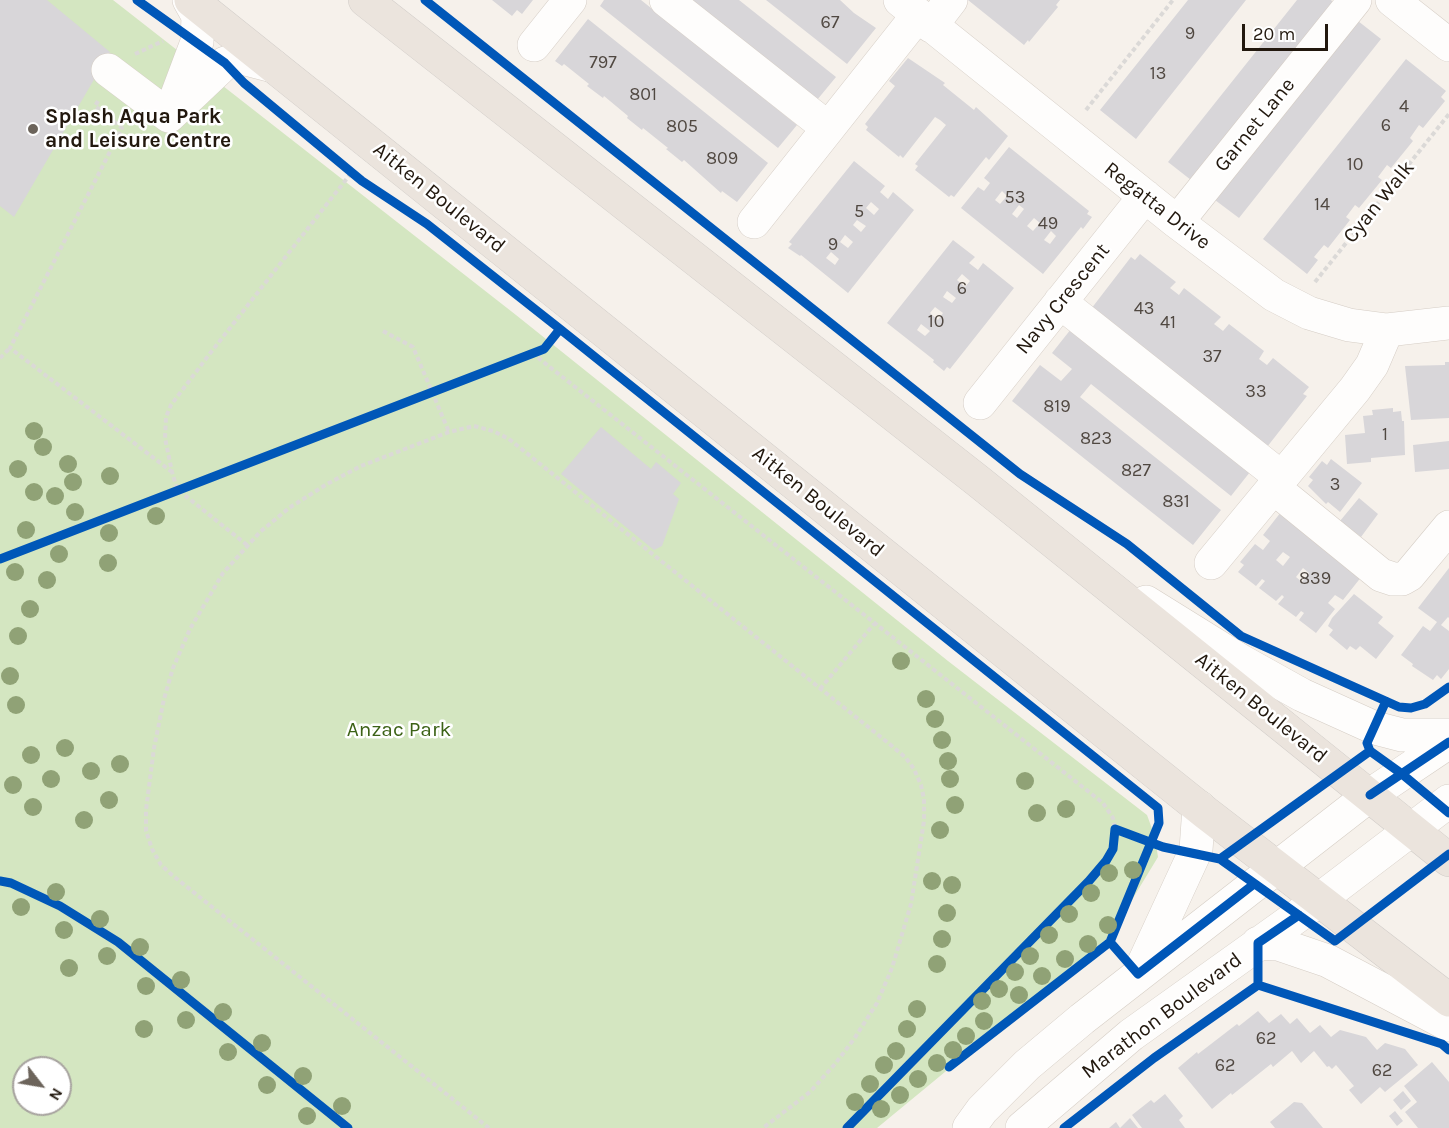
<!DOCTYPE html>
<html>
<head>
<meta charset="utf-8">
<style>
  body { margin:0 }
  #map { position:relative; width:1449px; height:1128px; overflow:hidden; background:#f6f1eb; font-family:Karla,sans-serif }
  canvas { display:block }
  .north { position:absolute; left:12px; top:1056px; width:60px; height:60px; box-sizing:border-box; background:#fff; border:2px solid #a7a39f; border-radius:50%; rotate:121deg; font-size:16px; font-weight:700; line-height:24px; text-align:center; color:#22180e }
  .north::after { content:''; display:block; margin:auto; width:21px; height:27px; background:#6c645b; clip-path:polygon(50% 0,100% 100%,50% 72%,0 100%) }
  .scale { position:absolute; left:1242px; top:24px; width:86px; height:27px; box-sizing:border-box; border:3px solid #22180e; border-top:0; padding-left:8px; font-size:18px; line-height:21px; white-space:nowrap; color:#22180e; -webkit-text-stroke:4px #fff; paint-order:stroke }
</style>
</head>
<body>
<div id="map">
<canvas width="1449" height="1128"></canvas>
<div class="north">N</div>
<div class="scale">20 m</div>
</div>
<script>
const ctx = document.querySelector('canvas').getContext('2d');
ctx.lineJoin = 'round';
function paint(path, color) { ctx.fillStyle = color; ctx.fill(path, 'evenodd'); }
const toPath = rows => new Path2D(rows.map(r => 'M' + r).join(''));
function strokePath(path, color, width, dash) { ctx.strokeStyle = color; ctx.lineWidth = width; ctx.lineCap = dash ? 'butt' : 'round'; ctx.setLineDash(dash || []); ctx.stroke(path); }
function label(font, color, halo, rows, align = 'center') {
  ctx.font = font + ' Karla,sans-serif'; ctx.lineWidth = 5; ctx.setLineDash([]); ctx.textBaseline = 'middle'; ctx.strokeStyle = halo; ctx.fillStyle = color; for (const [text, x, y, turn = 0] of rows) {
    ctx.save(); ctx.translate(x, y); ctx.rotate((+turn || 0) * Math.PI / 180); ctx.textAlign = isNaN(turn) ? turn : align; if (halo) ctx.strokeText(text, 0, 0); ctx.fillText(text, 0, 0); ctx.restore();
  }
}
const green = toPath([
  [0,0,113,0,516,315,948,661,1147,815,1155,837,1158,857,1110,936,877,1128,0,1128],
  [24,1068,60,1068,60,1104,24,1104]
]);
const building = toPath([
  [0,0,47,0,110,52,14,217,0,206],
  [492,0,533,0,522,14,517,10,512,16],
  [604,0,641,0,797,125,778,148,600,6],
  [691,0,739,0,836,77,817,100],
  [766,0,840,0,854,13,876,28,847,64],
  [968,0,1060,0,1056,5,1058,7,1029,42,1028,40,1024,45],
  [1188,0,1246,0,1136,139,1100,110],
  [1297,0,1331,0,1333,2,1191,180,1168,162],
  [588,19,768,163,737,202,722,191,721,193,684,160,682,162,666,149,668,148,643,128,642,130,627,118,628,116,604,96,603,98,587,86,589,84,564,64,562,66,555,61],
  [1358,21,1381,39,1239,218,1215,200],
  [908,58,945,83,943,85,974,110,976,107,1008,136,989,160,986,157,954,197,951,195,949,197,915,170,918,166,915,164,946,125,940,120,935,117,903,158,900,155,899,157,866,130,868,127,865,124,895,86,889,81],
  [1406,59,1446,91,1441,97,1445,101,1423,128,1419,125,1410,138,1413,141,1391,168,1387,165,1378,177,1382,180,1359,208,1355,205,1346,217,1350,220,1328,248,1324,245,1314,257,1318,260,1307,274,1263,239],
  [1009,147,1089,211,1087,214,1092,217,1083,229,1081,227,1043,274,961,208,978,187,984,191,990,183,984,178],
  [1002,191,1007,196,1000,204,995,200],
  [1019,205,1024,209,1017,218,1012,214],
  [1034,218,1040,223,1033,231,1027,226],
  [1051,231,1056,236,1050,244,1044,240],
  [854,161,885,186,880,192,888,199,893,192,914,210,848,293,801,255,800,256,788,248,792,244,789,242],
  [871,202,879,209,874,215,866,208],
  [857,220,866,226,861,232,853,225],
  [845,235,853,242,848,248,840,242],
  [831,252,839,259,835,265,826,258],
  [953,240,975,257,969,263,978,270,983,263,1014,288,950,369,947,367,944,371,933,362,934,360,887,323],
  [962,274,970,281,965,287,957,280],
  [947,291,956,298,952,303,943,297],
  [935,307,943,313,938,320,930,313],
  [921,324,930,331,925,336,917,330],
  [1140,254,1176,282,1170,288,1179,295,1184,288,1221,317,1214,324,1218,327,1223,331,1229,324,1264,351,1259,359,1267,365,1273,358,1309,387,1303,394,1307,396,1267,447,1091,309,1131,257,1135,260],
  [1071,329,1250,472,1231,496,1091,384,1080,397,1221,510,1193,545,1012,401,1040,365,1061,381,1072,369,1052,353],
  [1445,362,1449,362,1449,418,1411,420,1405,366,1445,365],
  [1393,408,1393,412,1401,411,1402,421,1404,421,1405,455,1371,458,1371,462,1347,464,1345,435,1365,433,1363,416,1373,415,1372,410],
  [601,427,651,469,656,462,681,483,673,494,679,499,662,546,654,550,561,474],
  [1449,441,1449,469,1415,472,1413,445],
  [1331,459,1362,483,1340,512,1328,502,1326,504,1308,486,1313,480,1309,477,1322,461,1327,465],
  [1359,498,1378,514,1361,537,1340,521],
  [1281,512,1362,576,1343,600,1335,595,1328,603,1335,609,1316,633,1299,620,1304,613,1301,611,1296,617,1278,604,1284,597,1282,595,1276,601,1259,588,1265,581,1262,579,1256,586,1238,572,1244,565,1240,562,1255,544,1263,550,1270,541,1263,535],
  [1283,552,1290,557,1283,566,1276,560],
  [1303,568,1309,573,1302,582,1296,577],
  [1449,568,1449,618,1448,617,1441,625,1449,631,1449,669,1441,679,1437,675,1433,680,1412,666,1413,664,1401,655,1423,626,1430,631,1437,622,1418,608],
  [1354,594,1383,617,1378,623,1394,636,1376,659,1360,646,1356,650,1350,646,1347,650,1329,635,1333,630,1328,626,1332,618],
  [1258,1011,1269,1023,1281,1014,1290,1024,1297,1018,1310,1033,1320,1025,1331,1037,1340,1030,1366,1037,1377,1050,1385,1043,1405,1049,1418,1065,1385,1092,1380,1087,1361,1104,1349,1090,1354,1086,1336,1065,1332,1069,1329,1066,1327,1067,1314,1051,1301,1063,1292,1051,1273,1067,1271,1064,1232,1095,1231,1093,1212,1109,1178,1068,1197,1052,1198,1054,1237,1024,1239,1026],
  [1432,1062,1449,1082,1449,1128,1418,1128,1405,1112,1417,1102,1404,1086],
  [1403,1091,1411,1101,1401,1110,1393,1100],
  [1165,1094,1183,1116,1179,1120,1185,1128,1142,1128,1132,1115,1151,1100,1154,1103],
  [1294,1102,1302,1103,1323,1128,1275,1128,1270,1122],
  [1395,1111,1403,1121,1397,1126,1389,1116],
  [1130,1118,1138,1128,1109,1128,1116,1122,1120,1128]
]);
const path = toPath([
  [135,54,163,41],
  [98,101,95,106,122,128,10,348,172,472],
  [1086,110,1173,0],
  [1315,282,1449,114],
  [383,331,413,347,449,432],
  [532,353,1103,803,1113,818,1115,829],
  [0,358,10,348],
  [247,545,177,489,172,472,165,438,166,417,171,405,208,356,352,172],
  [820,689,874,624],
  [489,1128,172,875,161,865,152,849,146,831,146,810,154,748,164,699,173,668,190,629,223,573,260,532,289,508,327,484,361,466,449,432,474,426,493,431,509,439,892,746,906,758,914,769,921,785,924,799,924,821,911,904,892,968,877,1003,854,1039,835,1064,810,1092,763,1128]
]);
const minor = toPath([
  [666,0,828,128],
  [900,0,1177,222,1274,295,1309,313,1349,325,1387,330,1449,323],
  [1392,0,1449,45],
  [931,26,951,0],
  [534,45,570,0],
  [108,70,169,116],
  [173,106,197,42,198,16,189,0],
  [169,116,225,63,242,58,273,66],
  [754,222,918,15],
  [1177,222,1355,0],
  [1060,302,1282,478],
  [980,403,1145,196],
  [1274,488,1381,575,1393,579,1402,579,1409,575,1449,527],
  [1211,563,1355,389,1372,365,1387,330],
  [1146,602,1241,661,1302,695,1375,728,1402,735,1449,735],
  [1258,943,1278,944,1328,961,1449,1025],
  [1142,967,1196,850,1199,807],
  [969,1128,982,1110,1027,1065,1082,1019,1370,795,1449,742],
  [1022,1128,1131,1035,1299,915,1449,801]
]);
const major = toPath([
  [191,0,1206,813,1449,1000],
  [365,0,978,481,1449,860]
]);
const cycleway = toPath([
  [137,0,225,63,244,83,362,181,427,224,560,329,1158,808,1159,823,1110,942,949,1067],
  [425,0,1020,474,1127,544,1241,636,1399,707,1411,708,1425,704,1449,687],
  [0,559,544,349,560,329],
  [1386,701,1367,743,1370,751,1402,774,1449,813],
  [1370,795,1449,742],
  [1220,859,1335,941,1449,854],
  [0,881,11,883,60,906,118,942,348,1128],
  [1110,942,1138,974,1254,884],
  [1258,985,1258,943,1299,915],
  [847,1128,1089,881,1106,861,1113,849,1115,829,1163,847,1220,859,1370,751],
  [1064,1128,1154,1058,1258,985,1442,1044,1449,1050]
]);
const trees = [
  [34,431],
  [43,447],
  [68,464],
  [18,469],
  [110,476],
  [73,482],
  [34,492],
  [55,496],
  [75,512],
  [156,516],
  [26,530],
  [109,533],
  [59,554],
  [108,563],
  [15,572],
  [47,580],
  [30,609],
  [18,636],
  [901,661],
  [10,676],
  [926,699],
  [16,705],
  [935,719],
  [942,740],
  [65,748],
  [31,755],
  [948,761],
  [120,764],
  [91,771],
  [51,779],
  [950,779],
  [1025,781],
  [13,785],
  [109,800],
  [955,805],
  [33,807],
  [1066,809],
  [1037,813],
  [84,820],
  [940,830],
  [1133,870],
  [1109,873],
  [932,881],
  [952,885],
  [56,892],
  [1091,893],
  [21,907],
  [947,913],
  [1069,914],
  [100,919],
  [1108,925],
  [64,930],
  [1049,935],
  [942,939],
  [1088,944],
  [140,947],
  [107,956],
  [1030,956],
  [1065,959],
  [937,964],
  [69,968],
  [1015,972],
  [1042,976],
  [181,980],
  [146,986],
  [999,989],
  [1019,995],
  [982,1001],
  [917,1009],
  [223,1012],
  [186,1020],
  [984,1021],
  [144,1029],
  [907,1029],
  [966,1036],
  [262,1043],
  [953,1050],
  [896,1051],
  [228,1052],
  [937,1063],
  [884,1065],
  [303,1076],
  [918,1079],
  [870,1084],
  [267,1085],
  [900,1095],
  [855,1102],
  [342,1106],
  [881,1109],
  [307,1116]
];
const markers = [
  [33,129,6,"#6c645b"]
];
const numberNames = [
  ["67",830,23],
  ["9",1190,34],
  ["797",603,63],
  ["13",1158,74],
  ["801",643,95],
  ["4",1404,107],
  ["6",1386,126],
  ["805",682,127],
  ["809",722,159],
  ["10",1355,165],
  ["53",1015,198],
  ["14",1322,205],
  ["5",859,212],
  ["49",1048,224],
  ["9",833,245],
  ["6",962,289],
  ["43",1144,309],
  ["10",936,322],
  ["41",1168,323],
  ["37",1212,357],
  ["33",1256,392],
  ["819",1057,407],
  ["1",1385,435],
  ["823",1096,439],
  ["827",1136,471],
  ["3",1335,485],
  ["831",1176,502],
  ["839",1315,579],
  ["62",1266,1039],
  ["62",1225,1066],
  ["62",1382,1071]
];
const poiNames = [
  ["Splash Aqua Park",45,117],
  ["and Leisure Centre",45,141]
];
const streetNames = [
  ["Garnet Lane",1255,125,-51],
  ["Aitken Boulevard",439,198,39],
  ["Cyan Walk",1379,202,-51],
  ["Regatta Drive",1157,206,38],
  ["Navy Crescent",1063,299,-51],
  ["Aitken Boulevard",818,502,39],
  ["Aitken Boulevard",1261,708,39],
  ["Marathon Boulevard",1162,1016,-37]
];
const parkNames = [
  ["Anzac Park",399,730]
];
paint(green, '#d4e6c1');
paint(building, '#d8d6d9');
strokePath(minor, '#d5cdc5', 34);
strokePath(major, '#d0ccc8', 34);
strokePath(path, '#dbd9d7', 4, [4.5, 3]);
strokePath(minor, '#fefdfc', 33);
strokePath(major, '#ebe4dd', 33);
strokePath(cycleway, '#0057b8', 9);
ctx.fillStyle = '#90a276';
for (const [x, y] of trees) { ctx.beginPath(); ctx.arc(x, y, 9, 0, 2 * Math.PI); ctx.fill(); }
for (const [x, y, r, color] of markers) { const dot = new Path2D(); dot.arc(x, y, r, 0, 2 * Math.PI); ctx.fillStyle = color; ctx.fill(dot); strokePath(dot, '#fff', 2); }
label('18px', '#504841', null, numberNames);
label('bold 21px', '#22180e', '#fff', poiNames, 'left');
label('21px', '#22180e', '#fff', streetNames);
label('21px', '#3c6216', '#fff', parkNames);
</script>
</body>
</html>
